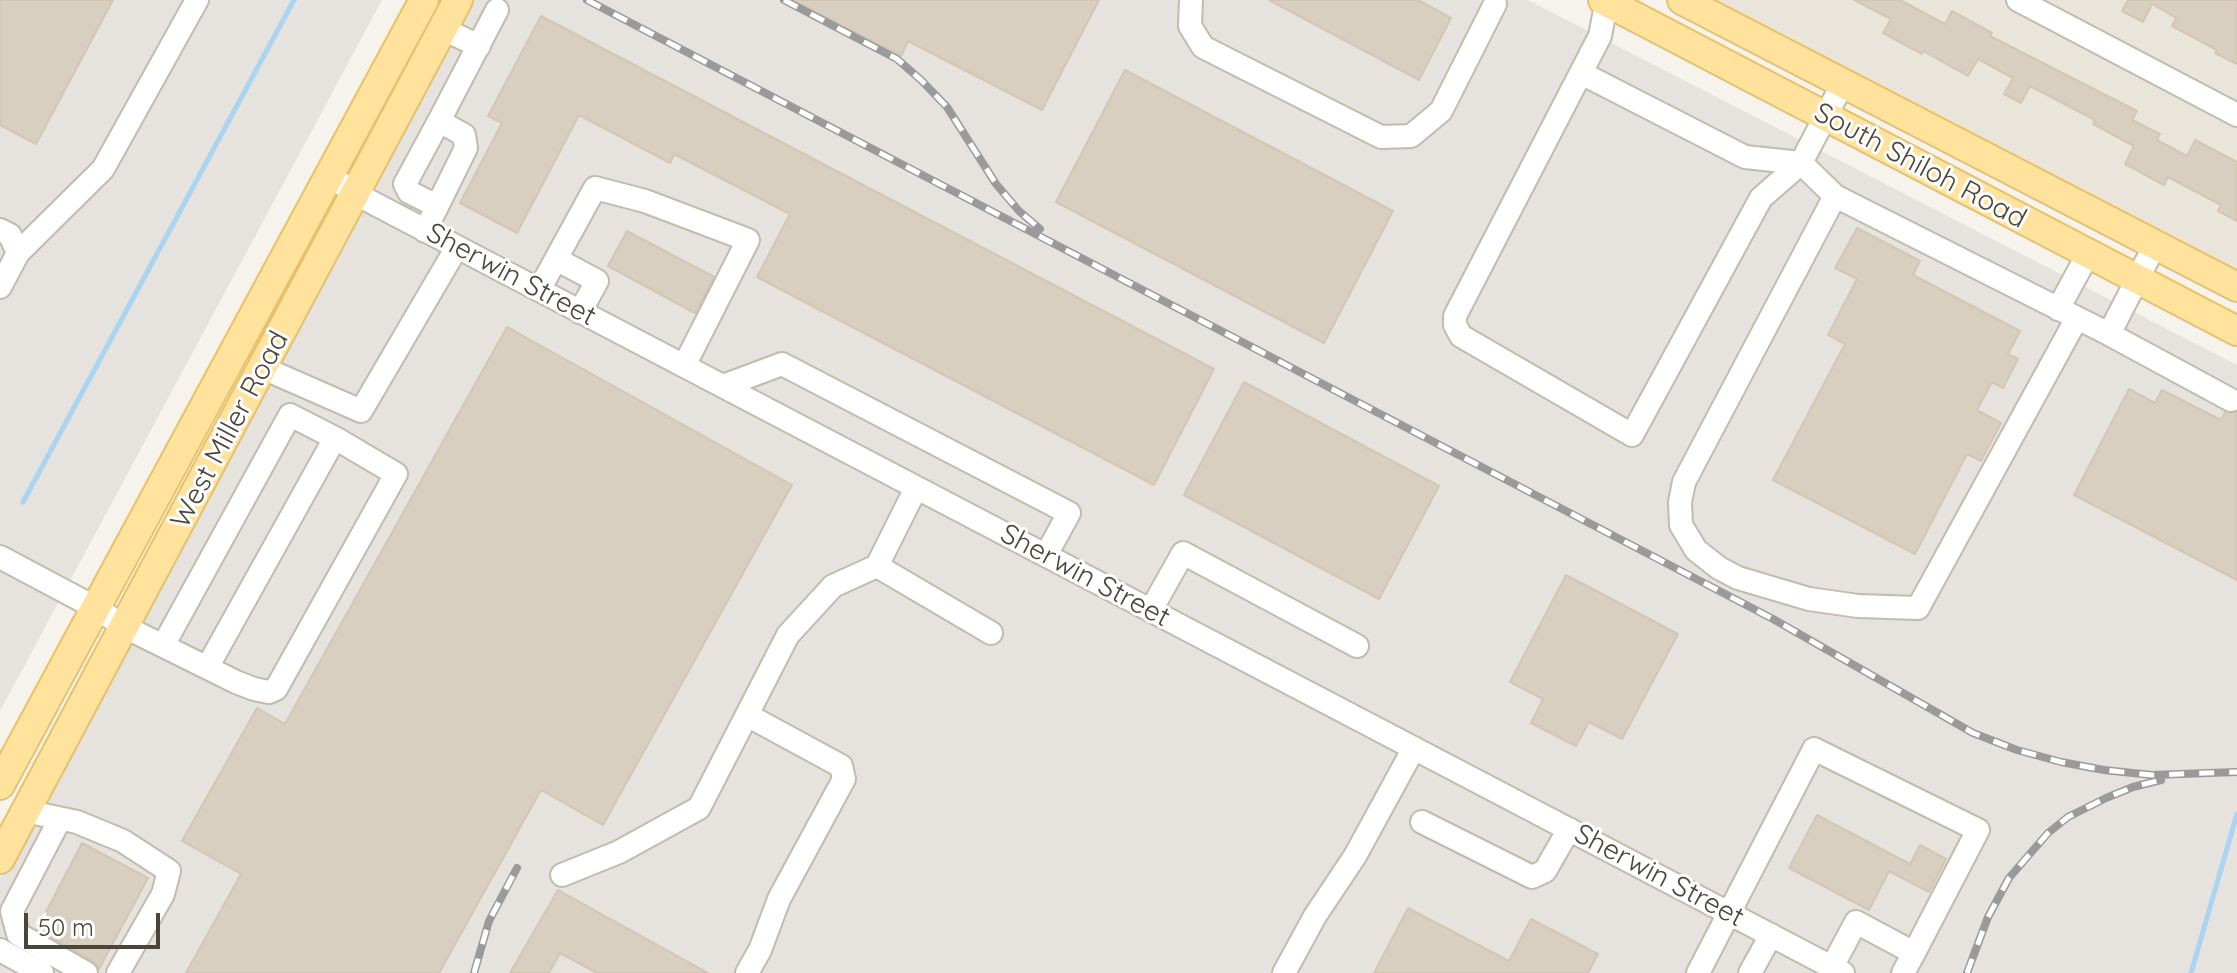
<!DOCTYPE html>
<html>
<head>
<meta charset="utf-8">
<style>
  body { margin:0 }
  #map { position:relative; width:2237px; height:973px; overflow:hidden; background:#f6f3ec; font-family:Quicksand,sans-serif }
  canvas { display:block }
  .scale { position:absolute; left:24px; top:913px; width:136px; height:36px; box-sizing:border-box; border:4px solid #4b4439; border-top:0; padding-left:10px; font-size:24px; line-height:28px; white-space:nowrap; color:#4b4439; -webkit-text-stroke:6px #fff; paint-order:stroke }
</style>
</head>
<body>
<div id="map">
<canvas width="2237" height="973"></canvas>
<div class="scale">50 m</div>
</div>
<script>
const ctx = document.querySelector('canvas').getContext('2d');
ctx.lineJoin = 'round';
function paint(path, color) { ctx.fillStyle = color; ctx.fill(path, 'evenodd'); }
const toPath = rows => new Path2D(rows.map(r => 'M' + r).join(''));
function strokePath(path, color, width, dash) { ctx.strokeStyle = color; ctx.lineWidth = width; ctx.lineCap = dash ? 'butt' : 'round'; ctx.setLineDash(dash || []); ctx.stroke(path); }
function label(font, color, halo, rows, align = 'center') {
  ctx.font = font + ' Quicksand,sans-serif'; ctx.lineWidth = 6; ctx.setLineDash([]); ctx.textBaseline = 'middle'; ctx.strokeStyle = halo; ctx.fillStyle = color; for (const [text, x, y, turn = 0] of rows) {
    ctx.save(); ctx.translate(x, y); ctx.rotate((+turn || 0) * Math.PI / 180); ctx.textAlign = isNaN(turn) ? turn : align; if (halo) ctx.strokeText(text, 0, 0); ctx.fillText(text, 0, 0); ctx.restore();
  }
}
const residential = toPath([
  [1714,0,2237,0,2237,276]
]);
const industrial = toPath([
  [0,0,382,0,0,711],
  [474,0,1528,0,2237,365,2237,973,0,973,0,878]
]);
const stream = toPath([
  [23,502,294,0],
  [2191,973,2237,814]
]);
const building = toPath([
  [0,0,113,0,36,144,0,125,0,0],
  [793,0,1099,0,1042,110,908,41,901,56,793,0],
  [1269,0,1418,0,1451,18,1419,80,1269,0],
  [1854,0,1900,0,1945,24,1952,11,1992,33,1990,36,2137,111,2132,120,2160,134,2157,140,2187,156,2195,140,2237,162,2237,221,2218,211,2221,205,2168,177,2164,185,2125,164,2134,146,2093,124,2095,120,2030,86,2021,103,2004,94,2013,78,1978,59,1968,76,1923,51,1922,54,1883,33,1891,19,1854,0],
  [2128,0,2237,0,2237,64,2215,53,2217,50,2172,26,2176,18,2152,4,2143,22,2122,11,2128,0],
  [541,16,1214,369,1154,485,757,277,790,214,674,154,670,163,579,115,517,233,460,203,502,123,488,116,541,16],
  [1125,70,1393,211,1324,343,1056,202,1125,70],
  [1857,228,1920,261,1913,275,2020,331,2008,354,2018,359,2003,388,1992,382,1977,410,2001,423,1981,461,1967,454,1915,554,1773,480,1845,344,1828,335,1857,279,1835,268,1857,228],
  [627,231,714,277,695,313,608,266,627,231],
  [507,327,792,485,603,825,541,790,439,973,186,973,241,874,182,841,257,708,285,724,507,327],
  [1244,382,1439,486,1379,599,1184,495,1244,382],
  [2129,389,2155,403,2162,390,2221,420,2225,412,2237,412,2237,580,2074,495,2129,389],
  [1566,575,1678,634,1622,739,1589,722,1576,746,1531,723,1543,699,1510,682,1566,575],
  [1817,815,1910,864,1920,845,1946,859,1929,892,1889,871,1869,910,1789,868,1817,815],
  [82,843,148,878,99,969,93,961,37,929,82,843],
  [558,890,708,973,597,973,560,953,549,973,510,973,558,890],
  [1408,908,1509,961,1531,919,1598,954,1588,973,1374,973,1408,908]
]);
const minor = toPath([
  [1191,0,1190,26,1203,47,1381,137,1411,136,1441,111,1495,4],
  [1607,0,1600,36,1455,316,1455,325,1461,336,1632,435,1761,198,1801,163,1843,83],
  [2018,0,2237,115],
  [443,29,479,46],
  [1581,73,1745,157,1801,163,1835,196,2109,334],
  [329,175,356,194,1843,973],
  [1835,196,1684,482,1680,502,1681,525,1696,550,1719,568,1738,578,1809,599,1858,606,1918,608,2077,318],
  [437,206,409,192,405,184,439,121],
  [0,230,10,235,18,253,0,287],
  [425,231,466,148,464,135,439,121,497,10],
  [2155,245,2109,334,2231,400],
  [18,253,103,169,197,0],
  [556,259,597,281,580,312],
  [539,290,595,188,645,201,748,240,684,366],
  [2058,309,2088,254],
  [263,368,361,411,457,247],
  [723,386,782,364,1069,513,1046,555],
  [0,557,96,608,125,627,236,682,254,689,269,692,276,689,396,474,335,438],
  [877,566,991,633],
  [1151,610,1183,553,1357,646],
  [164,644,290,415,335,438,208,666],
  [747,715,841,766,844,779,779,899,760,950,747,973],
  [25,811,77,822,123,841,169,871,163,894,118,973],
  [60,819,12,911,18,934,86,973],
  [1422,822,1532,877,1545,871,1569,829],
  [562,875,619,852,699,808,788,635,833,586,877,566,916,488],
  [0,950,42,973],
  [1832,967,1856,922,1914,953,1903,973],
  [1284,973,1315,916,1355,856,1414,748],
  [1698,973,1814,749,1978,830,1914,953],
  [1750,973,1771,935]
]);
const major = toPath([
  [1603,0,2237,331],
  [1682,0,2237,287],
  [0,785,424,0],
  [0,859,458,0]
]);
const rail = toPath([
  [587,0,1773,619,1973,733,2017,750,2061,762,2104,770,2152,775,2237,772],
  [784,0,897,59,921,80,947,107,996,184,1019,211,1040,229],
  [474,973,489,921,517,868],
  [1967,973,1988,917,2009,878,2048,833,2068,817,2106,798,2133,787,2161,780]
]);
const streetNames = [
  ["South Shiloh Road",1920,166,28],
  ["Sherwin Street",511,275,28],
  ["West Miller Road",230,430,-62],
  ["Sherwin Street",1085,576,28],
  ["Sherwin Street",1659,876,28]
];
paint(residential, '#eae5da');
paint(industrial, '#e6e2dd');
strokePath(stream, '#a9d4f2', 5);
paint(building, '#d8cfc1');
strokePath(building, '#d3c7b4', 2);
strokePath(minor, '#c2bbae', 26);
strokePath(major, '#e6c16a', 32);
strokePath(minor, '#fff', 22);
strokePath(major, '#ffe39c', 28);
strokePath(rail, '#9a9a9a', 8);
strokePath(rail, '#fff', 5, [15]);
label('28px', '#4b4439', '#fff', streetNames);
</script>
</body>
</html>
